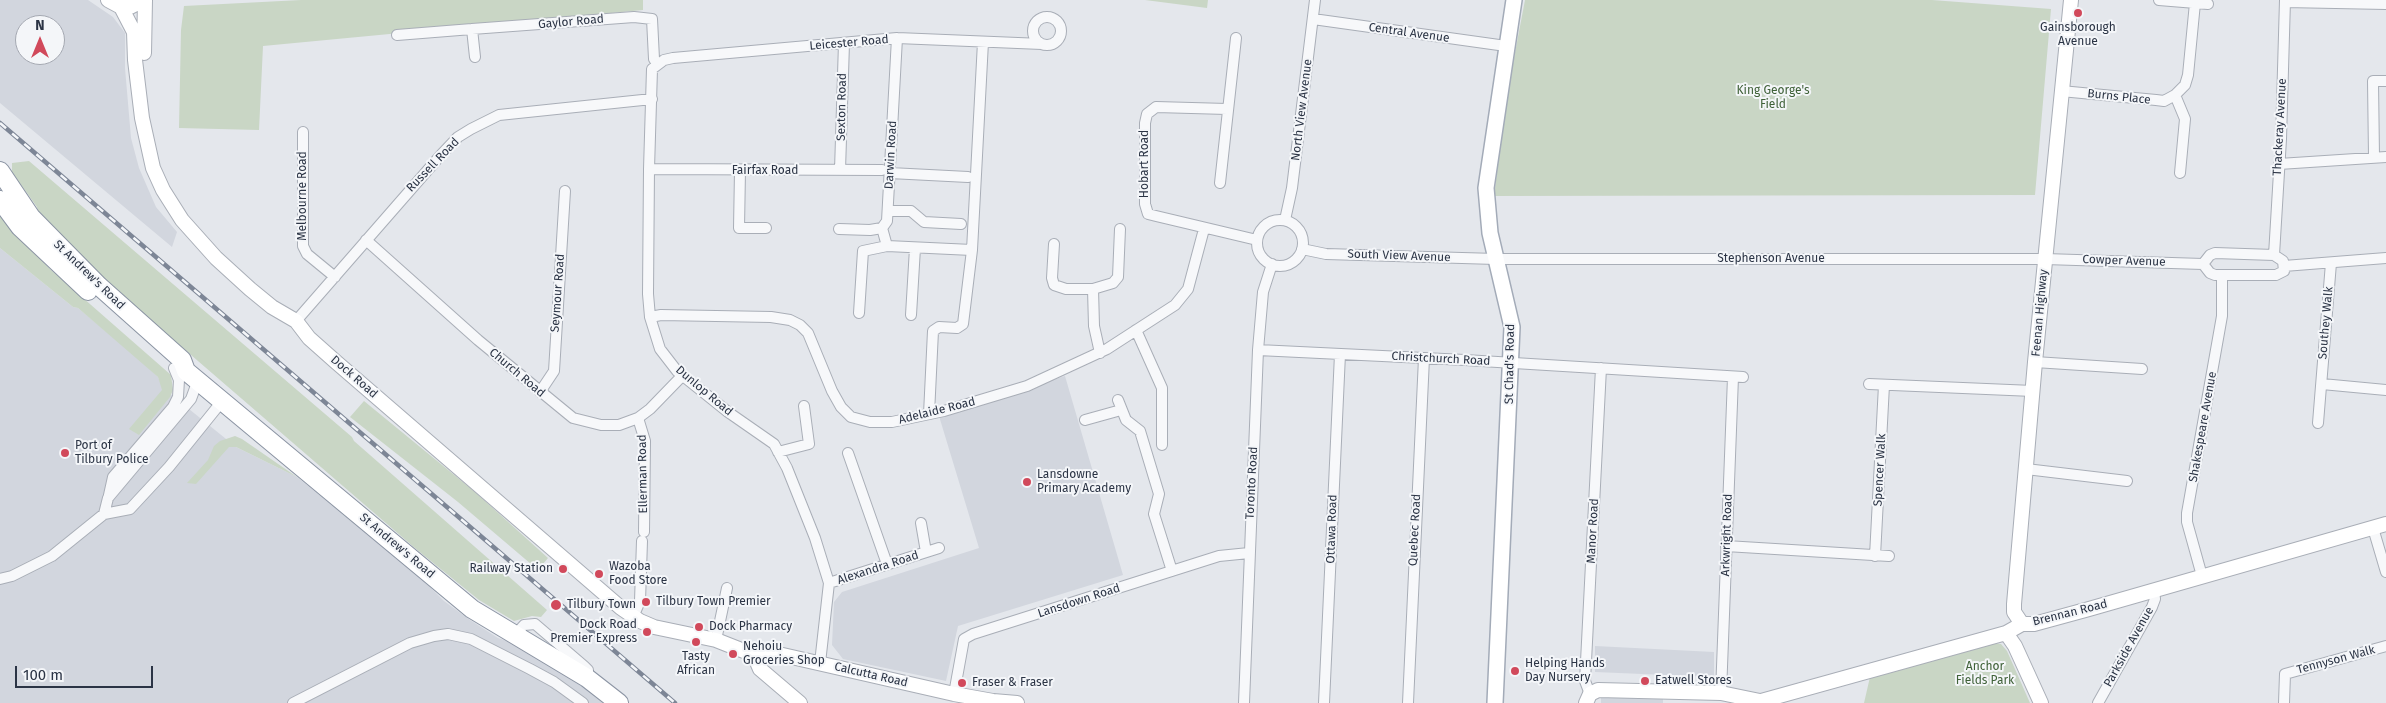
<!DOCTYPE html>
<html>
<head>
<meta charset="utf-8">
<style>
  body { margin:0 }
  #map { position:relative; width:2386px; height:703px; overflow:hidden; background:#e4e7ec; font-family:"Fira Sans",sans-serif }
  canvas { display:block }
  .north { position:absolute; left:15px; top:15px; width:50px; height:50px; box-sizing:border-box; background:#f4f6f9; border:1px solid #a4a8b1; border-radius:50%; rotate:0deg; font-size:14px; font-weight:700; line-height:20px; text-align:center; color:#2b3445 }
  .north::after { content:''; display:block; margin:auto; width:18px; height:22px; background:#d1495b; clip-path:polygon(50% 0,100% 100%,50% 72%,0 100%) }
  .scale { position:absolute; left:15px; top:666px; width:138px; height:22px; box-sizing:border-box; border:2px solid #2b3445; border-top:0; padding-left:6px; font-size:15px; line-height:18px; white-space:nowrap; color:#2b3445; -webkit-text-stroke:4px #f4f6f9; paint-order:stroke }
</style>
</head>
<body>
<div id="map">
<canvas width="2386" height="703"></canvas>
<div class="north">N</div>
<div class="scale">100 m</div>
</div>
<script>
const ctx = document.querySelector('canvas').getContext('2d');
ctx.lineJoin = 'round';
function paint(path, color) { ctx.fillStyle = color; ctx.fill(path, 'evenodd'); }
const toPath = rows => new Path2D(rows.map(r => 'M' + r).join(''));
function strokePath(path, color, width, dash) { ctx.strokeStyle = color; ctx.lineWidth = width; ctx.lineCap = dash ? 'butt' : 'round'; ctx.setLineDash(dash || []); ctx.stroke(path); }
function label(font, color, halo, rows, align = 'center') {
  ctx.font = font + ' "Fira Sans",sans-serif'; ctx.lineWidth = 4; ctx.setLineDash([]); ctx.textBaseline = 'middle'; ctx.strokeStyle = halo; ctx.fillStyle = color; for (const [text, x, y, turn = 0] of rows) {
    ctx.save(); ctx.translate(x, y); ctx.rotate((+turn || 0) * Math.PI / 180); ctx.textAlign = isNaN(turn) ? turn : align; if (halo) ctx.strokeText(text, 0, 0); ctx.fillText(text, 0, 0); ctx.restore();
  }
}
const built = toPath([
  [0,0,88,0,113,17,125,33,125,68,131,138,139,168,156,207,177,232,172,247,0,103],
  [25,25,55,25,55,55,25,55],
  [0,248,73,307,78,308,150,368,158,377,163,388,236,447,297,477,416,573,444,601,470,620,498,638,516,644,584,686,607,703,0,703],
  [1065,376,1123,575,958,626,946,681,843,659,832,645,834,602,842,592,979,548,939,416],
  [1595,646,1714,652,1714,677,1595,672],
  [1601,697,1663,699,1663,703,1601,703]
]);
const green = toPath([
  [301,0,643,0,643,10,263,46,259,130,179,128,181,30,184,6],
  [1145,0,1208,0,1207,8],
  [1525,0,1932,0,2051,9,2035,195,1494,196,1506,100],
  [29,161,352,437,354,441,547,610,541,617,532,616,514,621,479,600,416,549,111,286,38,214,37,207,12,172,12,163],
  [0,211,15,232,50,269,171,375,173,390,170,397,139,435,129,429,162,390,158,377,78,308,73,307,0,248],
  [364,401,475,492,548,558,538,570,458,502,350,417],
  [235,436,242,439,297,477,236,447,229,447,196,484,187,483,208,460,214,446,220,441],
  [1992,643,2001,644,2007,651,2030,703,1864,703,1870,677]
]);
const street = toPath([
  [2159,0,2208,4],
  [2285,2,2386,4],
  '1033 31a14 14 0 1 1 28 0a14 14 0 1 1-28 0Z',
  [1313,19,1506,46],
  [397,35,472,29],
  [475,57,472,29,634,17,652,19,654,59,657,64],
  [2061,91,2156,100,2164,101,2175,95,2185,85,2188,75,2195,3],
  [2175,95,2185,119,2180,173],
  [1227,109,1156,107,1147,114,1145,123,1145,204,1148,214,1156,216,1257,240],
  [303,132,303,246,307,254,335,277],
  [2374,157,2373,81,2386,81],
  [2279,164,2386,157],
  [649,169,882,170],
  [840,170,844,43],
  [740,171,739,228,766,228],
  [890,173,968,177],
  [1220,183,1236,38],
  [888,211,911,211,924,222,961,224],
  [1285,220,1292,188,1315,0],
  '1257 243a23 23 0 1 1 46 0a23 23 0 1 1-46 0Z',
  [882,228,887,246,972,250],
  [839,229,870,230,882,228,887,221,897,38],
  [366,240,478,340,573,418,601,425,619,425,638,418,650,409,683,375],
  [1054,244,1052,278,1054,285,1066,289,1093,289,1113,283,1118,277,1120,229],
  [1302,249,1326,254,1496,259,2045,259,2203,264],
  [2215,253,2274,255,2283,261,2284,271,2276,275,2215,275,2210,273,2203,264,2210,255,2215,253],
  [2274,255,2281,139,2285,0],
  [2284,266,2386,258],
  [1093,289,1094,326,1100,353],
  [859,313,863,251,887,246],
  [911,315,915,248],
  [650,317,661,315,771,317,790,320,800,325,808,333,832,391,841,407,851,417,870,422,892,422,944,411,1027,386,1107,349,1175,305,1188,289,1204,229],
  [296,321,440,156,458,137,471,129,499,115,652,99],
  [1136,330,1162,388,1162,445],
  [1258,350,1465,360,1743,377],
  [2035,362,2142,369],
  [1869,384,2033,391],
  [2322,384,2386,390],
  [540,392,554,371,565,191],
  [1118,400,1126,420,1140,431,1159,494,1154,514,1172,571],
  [929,414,933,331,939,327,957,328,963,324,972,250,983,42],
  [638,418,645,441,644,532],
  [1085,420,1121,410],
  [2318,423,2331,263],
  [778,452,809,444,804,406],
  [848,453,887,564],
  [2026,469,2127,481],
  [109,495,113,477,173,407,178,397,179,380,174,368],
  [104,514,108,498,191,399,198,380],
  [921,523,926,552],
  [2373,528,2386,572],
  [1726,546,1889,556],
  [1875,556,1884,385],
  [2202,576,2187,522,2187,513,2222,316,2222,275],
  [0,579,12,576,52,556,104,514,130,509,169,467,223,400],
  [829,583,939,548],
  [633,617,640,601,642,541],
  [515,635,524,625,535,624,584,666,588,670,588,676],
  [716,640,727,588],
  [820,663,829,583,815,538,787,468,774,444,728,412,677,371,660,349,650,317,648,294,649,169,652,69,664,60,673,58,897,38,1042,44],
  [1721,693,1733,377],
  [954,694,964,639,973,634,1219,556,1249,553],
  [1590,694,1585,681,1601,368],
  [293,703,410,643,434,636,448,634,471,639,530,669,554,682,583,703],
  [1244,703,1258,350,1263,292,1272,264],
  [1324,703,1340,354],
  [1408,703,1424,358],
  [2098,703,2152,607,2155,599,2154,590],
  [2284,703,2285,674,2386,646]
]);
const secondary = toPath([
  [108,0,121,7,130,7,144,0],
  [121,7,134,32,135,60,142,118,153,168,163,190,182,220,216,258,250,289,272,307,296,321,309,338,336,362,621,608,640,621,654,627,716,640,754,655,774,653,954,694,993,701,1017,703],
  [144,53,145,0],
  [2022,624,2014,612,2014,604,2035,362,2071,0],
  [2006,633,2015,646,2041,703],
  [754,655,760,669,800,703],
  [1586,703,1590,694,1598,690,1721,693,1760,701],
  [1754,703,2006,633,2022,624,2034,624,2089,609,2386,524]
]);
const primary = toPath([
  [1495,703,1512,327,1490,233,1486,188,1514,0]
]);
const highway = toPath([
  [0,171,31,217,99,286,182,360,186,371,472,609,587,678,619,703],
  [0,200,20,227,88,291]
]);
const rail = toPath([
  [0,123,675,703]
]);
const markers = [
  [2078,13,5,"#d1495b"],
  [65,453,5,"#d1495b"],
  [1027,482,5,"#d1495b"],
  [563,569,5,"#d1495b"],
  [599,574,5,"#d1495b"],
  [646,602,5,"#d1495b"],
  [556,605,6,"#d1495b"],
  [699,627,5,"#d1495b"],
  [647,632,5,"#d1495b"],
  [696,642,5,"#d1495b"],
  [733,654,5,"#d1495b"],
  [1515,671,5,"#d1495b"],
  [1645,681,5,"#d1495b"],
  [962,683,5,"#d1495b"]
];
const streetNames = [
  ["Gaylor Road",571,22,-5],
  ["Central Avenue",1409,33,8],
  ["Leicester Road",849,43,-5],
  ["Burns Place",2119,97,6],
  ["Sexton Road",842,107,-89],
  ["North View Avenue",1302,110,-83],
  ["Thackeray Avenue",2280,127,-87],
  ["Darwin Road",891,155,-87],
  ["Hobart Road",1145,164,-90],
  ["Russell Road",433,165,-46],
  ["Fairfax Road",765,171],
  ["Melbourne Road",303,196,-90],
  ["South View Avenue",1399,256,2],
  ["Stephenson Avenue",1771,259],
  ["Cowper Avenue",2124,261,2],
  ["St Andrew's Road",89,275,44],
  ["Seymour Road",558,293,-86],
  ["Feenan Highway",2040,313,-85],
  ["Southey Walk",2326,323,-85],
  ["Christchurch Road",1441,359,3],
  ["St Chad's Road",1510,364,-89],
  ["Church Road",517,373,40],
  ["Dock Road",354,377,41],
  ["Dunlop Road",704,391,40],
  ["Adelaide Road",937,411,-14],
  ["Shakespeare Avenue",2203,427,-80],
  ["Spencer Walk",1880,470,-87],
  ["Ellerman Road",643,474,-91],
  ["Toronto Road",1252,483,-87],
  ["Ottawa Road",1332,529,-88],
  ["Quebec Road",1415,530,-87],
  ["Manor Road",1593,531,-87],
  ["Arkwright Road",1727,535,-88],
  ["St Andrew's Road",397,546,40],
  ["Alexandra Road",878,568,-18],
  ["Lansdown Road",1079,601,-18],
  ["Brennan Road",2070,613,-14],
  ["Parkside Avenue",2129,647,-61],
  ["Tennyson Walk",2336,660,-15],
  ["Calcutta Road",871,675,13]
];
const poiNames = [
  ["Gainsborough",2078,28,"center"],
  ["Avenue",2078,42,"center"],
  ["Port of",75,446],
  ["Tilbury Police",75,460],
  ["Lansdowne",1037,475],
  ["Primary Academy",1037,489],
  ["Wazoba",609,567],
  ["Food Store",609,581],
  ["Railway Station",553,569,"right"],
  ["Tilbury Town Premier",656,602],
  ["Tilbury Town",567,605],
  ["Dock Road",637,625,"right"],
  ["Premier Express",637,639,"right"],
  ["Dock Pharmacy",709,627],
  ["Nehoiu",743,647],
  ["Groceries Shop",743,661],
  ["Tasty",696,657,"center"],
  ["African",696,671,"center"],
  ["Helping Hands",1525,664],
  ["Day Nursery",1525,678],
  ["Eatwell Stores",1655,681],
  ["Fraser & Fraser",972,683]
];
const parkNames = [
  ["King George's",1773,91],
  ["Field",1773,105],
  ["Anchor",1985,667],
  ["Fields Park",1985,681]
];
paint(built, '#d2d6de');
paint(green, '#c9d6c5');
strokePath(street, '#a9aeb7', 12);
strokePath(secondary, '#a9aeb7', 16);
strokePath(primary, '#a3abb8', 18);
strokePath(highway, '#8b94a3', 20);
strokePath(street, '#f7f8fa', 10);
strokePath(secondary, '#fff', 14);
strokePath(primary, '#fff', 15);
strokePath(highway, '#fff', 18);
strokePath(rail, '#7d8696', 4.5);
strokePath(rail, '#f4f6f9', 2.5, [8]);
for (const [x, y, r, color] of markers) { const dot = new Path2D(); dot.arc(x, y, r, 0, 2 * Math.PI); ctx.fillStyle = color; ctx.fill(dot); strokePath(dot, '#f4f6f9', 2); }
label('12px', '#2b3445', '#f4f6f9', streetNames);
label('12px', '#2b3445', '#f4f6f9', poiNames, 'left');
label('12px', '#3f6138', '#f4f6f9', parkNames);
</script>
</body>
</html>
